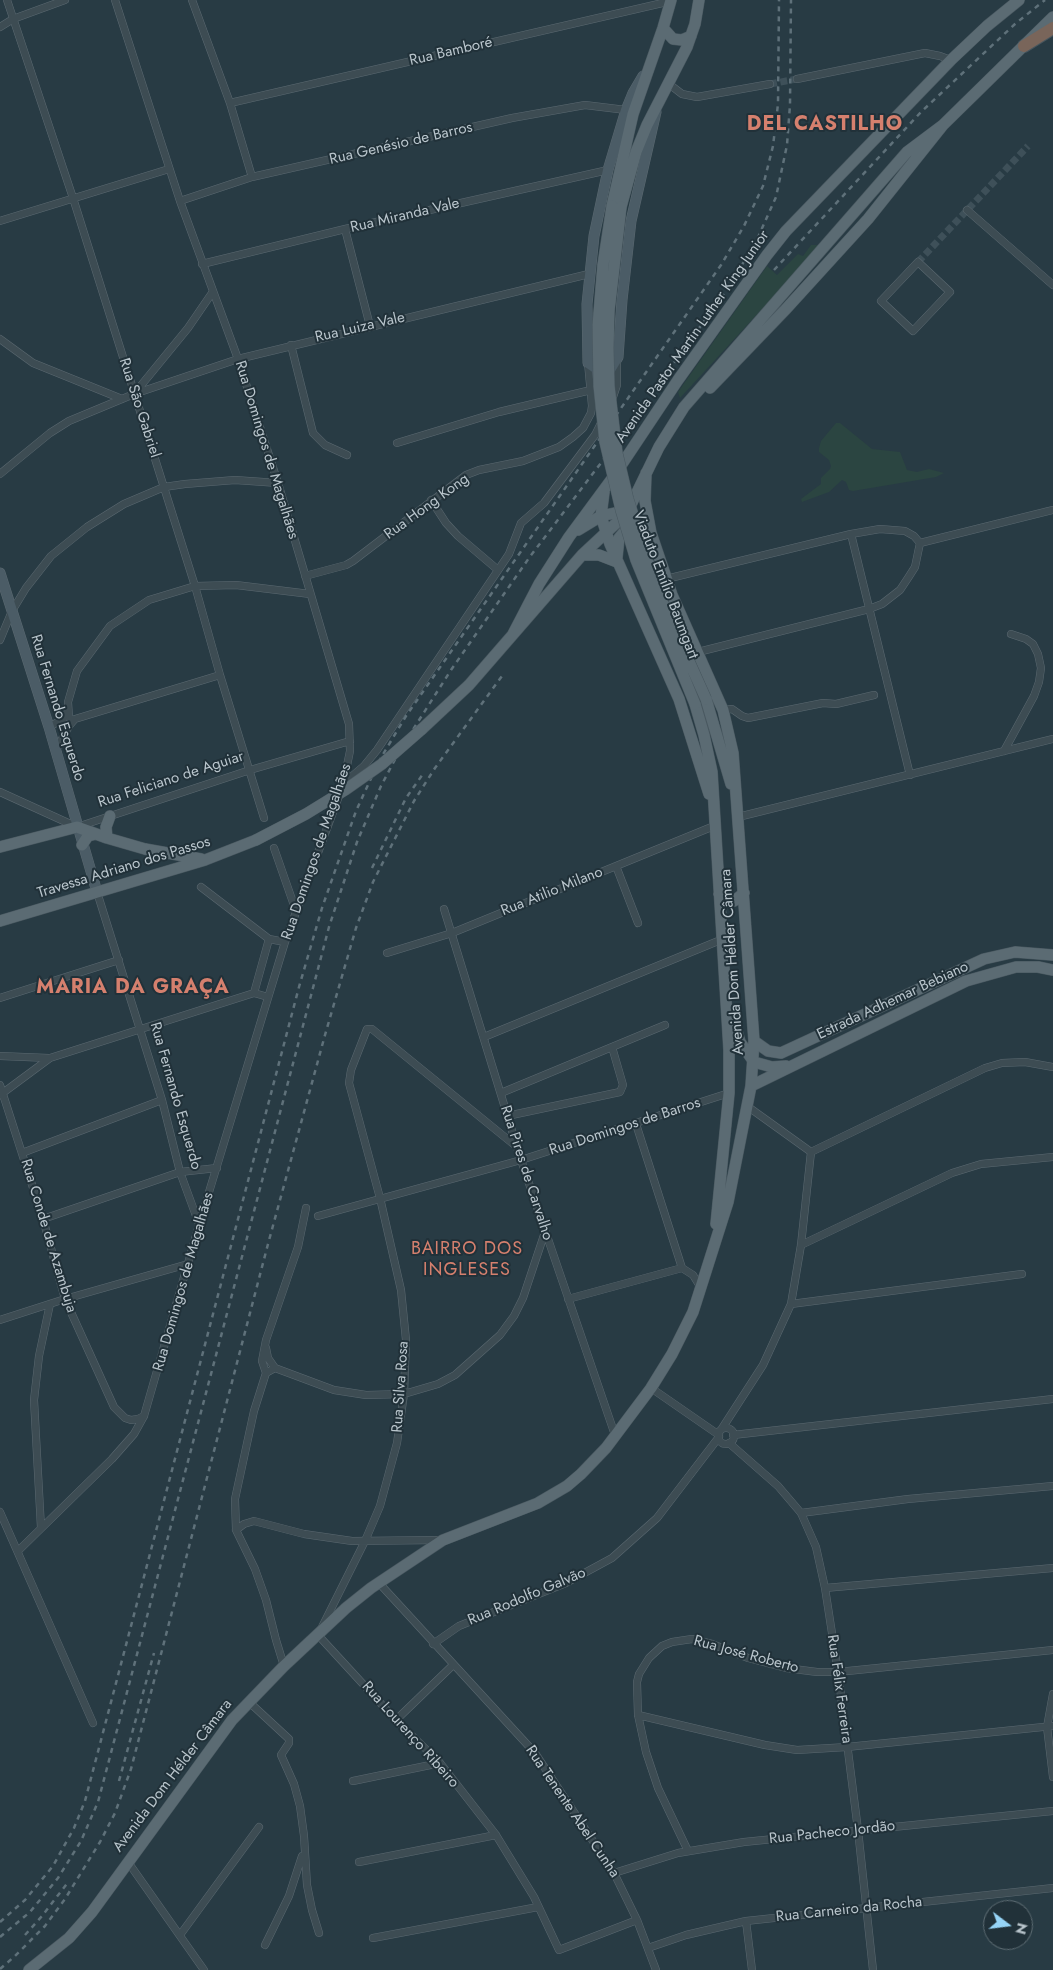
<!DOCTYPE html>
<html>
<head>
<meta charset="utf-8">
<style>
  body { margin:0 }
  #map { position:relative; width:1053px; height:1970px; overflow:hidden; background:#283b44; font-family:Jost,sans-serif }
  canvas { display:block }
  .north { position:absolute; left:983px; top:1900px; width:50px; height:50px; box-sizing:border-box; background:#213139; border:1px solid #5e6d74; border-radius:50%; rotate:105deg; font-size:14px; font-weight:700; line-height:20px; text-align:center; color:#bac6cd }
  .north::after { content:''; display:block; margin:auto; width:18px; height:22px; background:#96d4f6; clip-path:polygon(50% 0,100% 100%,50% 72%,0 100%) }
</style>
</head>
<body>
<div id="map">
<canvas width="1053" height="1970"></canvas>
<div class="north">N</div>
</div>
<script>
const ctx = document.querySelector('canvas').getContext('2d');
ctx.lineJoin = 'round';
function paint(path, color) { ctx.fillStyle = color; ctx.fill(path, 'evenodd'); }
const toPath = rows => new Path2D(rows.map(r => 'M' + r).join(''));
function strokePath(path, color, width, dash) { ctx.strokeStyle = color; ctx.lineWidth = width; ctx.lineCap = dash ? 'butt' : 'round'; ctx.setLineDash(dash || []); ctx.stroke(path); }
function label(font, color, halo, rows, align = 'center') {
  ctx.font = font + ' Jost,sans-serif'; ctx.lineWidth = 4; ctx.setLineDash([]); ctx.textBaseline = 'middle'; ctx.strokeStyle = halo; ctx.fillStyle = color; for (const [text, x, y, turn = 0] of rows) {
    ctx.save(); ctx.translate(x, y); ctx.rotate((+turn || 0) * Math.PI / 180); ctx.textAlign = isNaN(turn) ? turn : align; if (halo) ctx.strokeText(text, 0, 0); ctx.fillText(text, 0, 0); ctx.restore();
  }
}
const green = toPath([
  [811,245,821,245,680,398,678,392,767,266,777,275,798,254,803,256],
  [836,423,840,423,872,449,900,452,907,470,917,472,929,469,944,473,936,477,853,491,849,490,846,482,842,480,829,492,802,502,801,499,821,484,821,478,830,469,831,466,829,460,819,452,819,448,821,441]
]);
const streetTunnel = toPath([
  [770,84,797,79],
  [918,262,1028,146]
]);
const street = toPath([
  [7,0,73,198,195,586,220,675,264,818],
  [192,0,230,103,252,177],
  [0,27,13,19,65,0],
  [797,79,925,53,940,56,951,60],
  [669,84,682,94,697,97,770,84],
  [230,103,671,1],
  [180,201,252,177,512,118,585,105,626,110],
  [967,210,1053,285],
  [0,221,169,169],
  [345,229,370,326],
  [918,262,950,292,913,331,881,301,918,262],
  [202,264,345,229,608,170],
  [0,339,33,363,122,399],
  [291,345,313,433,325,445,347,455],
  [134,394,188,328,212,293],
  [612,400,617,385,617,359],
  [397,443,499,412,591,390],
  [0,474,50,433,69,421,134,394,238,359,589,274],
  [431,500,446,523,458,536,498,570],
  [851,534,910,775],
  [920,543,1053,510],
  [305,576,346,565,353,561,466,475,479,470,523,461,559,447,573,437,583,428,591,413,592,406,588,363],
  [666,579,851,534,880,529,905,531,914,536,920,543],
  [0,640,12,611,26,588,51,556,87,527,124,504,164,487,185,484,235,480,278,483],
  [698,652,869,609,882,604,900,590,908,578,915,567,920,543],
  [723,710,732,709,742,716,748,718,823,703,836,704,874,695],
  [73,721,69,717,68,702,77,671,110,626,149,600,195,586,236,585,310,594],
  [49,727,63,719,68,711],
  [56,750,69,726,75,719,220,675],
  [1004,751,1034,696,1039,682,1041,668,1038,654,1033,644,1026,639,1011,634],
  [343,784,364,766,377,750,509,554,521,523,544,503,595,435,602,421],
  [0,792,77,827,250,770,350,741],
  [738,817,1053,739],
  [274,848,296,911],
  [616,866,638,923],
  [201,887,269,939,285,942],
  [97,892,162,1100,180,1172,199,1224],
  [444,909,521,1160,615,1435],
  [387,953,452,933,714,826],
  [254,993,269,939],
  [0,998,119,960],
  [484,1037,723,939],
  [0,1056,49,1058],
  [0,1085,43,1219,65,1299,114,1407,125,1418,131,1420,138,1419,144,1416],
  [501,1093,665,1025],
  [0,1095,50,1058,254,993,268,997],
  [747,1106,811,1152],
  [507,1116,620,1092,623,1085,612,1047],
  [636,1124,682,1268],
  [517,1147,372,1029,367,1029,351,1070,349,1083,380,1198,401,1290,406,1340,404,1394,397,1443,380,1506,365,1541,318,1635,396,1720,440,1763,496,1835,534,1897,559,1950,637,1920],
  [811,1152,985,1068,1002,1063,1025,1062,1053,1067],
  [22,1153,162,1100],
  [318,1216,521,1160,729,1093],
  [43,1219,180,1172,217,1168],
  [801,1245,952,1173,981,1164,1053,1157],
  [568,1299,682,1268,693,1275,701,1288],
  [791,1304,1022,1274],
  [0,1320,65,1299,188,1264],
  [266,1348,268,1358,275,1368],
  [266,1373,275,1368,334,1390,366,1395,404,1394,438,1384,455,1375,500,1335,514,1316,523,1298,545,1232],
  [651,1388,719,1435],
  '718 1436a8 8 0 1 1 16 0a8 8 0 1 1-16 0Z',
  [721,1430,763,1365,791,1304,801,1245,811,1152],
  [733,1435,1053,1399],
  [729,1443,778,1486,801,1513,816,1547,825,1588,838,1672,858,1830,873,1970],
  [0,1512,93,1723],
  [801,1513,908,1499,1053,1486],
  [41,1528,34,1400,39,1356,50,1304],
  [236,1530,244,1524,254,1521,304,1534,352,1541,441,1540],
  [18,1551,112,1459,134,1434,144,1416,199,1225,285,942,343,785,350,751,349,724,278,483,238,359,180,201,115,0],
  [379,1583,535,1753,614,1873,637,1920,656,1970],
  [825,1588,1053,1568],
  [433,1644,459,1626,566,1583,612,1558,657,1518,719,1437],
  [284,1666,276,1640,266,1600,255,1569,236,1530,235,1499,254,1411,266,1373,262,1361,266,1340,298,1247,306,1208],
  [1053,1694,1047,1727,1053,1777],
  [249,1702,289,1739,289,1743,281,1755,294,1784,300,1806,304,1836,307,1885,312,1910,319,1933],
  [638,1715,765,1745,797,1750,847,1747,1053,1726],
  [396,1720,453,1665],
  [353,1781,440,1763],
  [688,1851,658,1788,646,1752,638,1715,637,1682,639,1674,649,1658,662,1646,672,1642,692,1639,712,1644,748,1658,786,1668,817,1672,838,1672,1053,1650],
  [128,1862,204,1970],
  [359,1862,496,1835],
  [614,1873,678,1853,744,1842,1053,1811],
  [746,1921,752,1970],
  [180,1935,259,1827],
  [373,1938,538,1907],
  [265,1945,289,1896,302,1856],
  [648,1948,686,1935,746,1921,1053,1888]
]);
const secondary = toPath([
  [643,76,633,93,626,110,608,170,594,236,587,304,588,363,601,372,610,370,618,357,622,300,631,221,656,112],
  [0,573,49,727,97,892]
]);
const primary = toPath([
  [663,28,673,39,682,40,691,36],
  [612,206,633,114,663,28,671,0],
  [621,207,636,152,647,125,687,47,695,24,699,0],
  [710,388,786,309,868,219,943,125,1053,17],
  [604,492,601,516,610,544,679,699,709,794],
  [578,530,601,516,619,512,629,514],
  [582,555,599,555,617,562],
  [617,557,619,538,625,531,634,527],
  [513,634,539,584,569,537,614,476,678,380,767,255,786,231,951,60,987,26,1019,0],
  [706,699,731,784],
  [695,704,704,735,712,772,729,1050,729,1093,716,1224],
  [422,729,469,685,582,555,627,513,659,447,684,407,907,152,943,125],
  [107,838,106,827,110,816],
  [82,845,88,836,96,834],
  [0,847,77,827,107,838,145,849,201,859],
  [719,894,725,899,734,901,744,893],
  [0,921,205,860,256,840],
  [733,1018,740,1042,754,1062,772,1067,786,1066],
  [754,1041,768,1051,781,1053,984,959,1015,952,1053,955],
  [751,1086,966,981,1016,967,1038,967,1053,970],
  [29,1970,69,1938,92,1912,232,1720,284,1666,346,1608,371,1588,443,1540,538,1503,567,1486,581,1474,606,1448,651,1388,672,1354,693,1312,728,1202,751,1086,754,1041,733,753,723,710,672,595,651,533,645,501,646,473]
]);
const highway = toPath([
  [1024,46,1053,28]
]);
const rail = toPath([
  [774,270,921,112,1015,24,1045,0],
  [372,868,406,798,423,774],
  [119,1781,154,1653],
  [0,1922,25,1900,53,1866,74,1828,85,1801,299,987,322,908,356,811,379,761,406,716,721,265,744,226,763,186,773,146,778,104,779,0],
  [25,1935,42,1916,69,1881],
  [0,1937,30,1912,58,1878,81,1841,98,1802,314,984,329,927,357,842,381,786,400,750,451,670,529,558,613,447,721,298,755,244,776,197,787,145,790,105,791,0],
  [0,1969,15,1956,45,1926,65,1899,100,1842,115,1813,131,1769,268,1244,325,1035,356,928,373,882,414,801,435,768,502,676]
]);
const primaryBridge = toPath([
  [612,206,603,265,598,325,599,386,605,442,621,510,636,560,695,704],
  [621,207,609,311,608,348,609,386,617,453,628,499,657,590,706,699],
  [256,840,306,814,345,790,382,764,422,729]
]);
const streetNames = [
  ["Rua Bamboré",451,52,-13],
  ["Rua Genésio de Barros",401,144,-13],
  ["Rua Miranda Vale",405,216,-13],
  ["Rua Luiza Vale",360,328,-13],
  ["Avenida Pastor Martin Luther King Junior",693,337,-55],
  ["Rua São Gabriel",139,408,72],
  ["Rua Domingos de Magalhães",266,450,73],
  ["Rua Hong Kong",427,507,-36],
  ["Viaduto Emílio Baumgart",665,585,69],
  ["Rua Fernando Esquerdo",57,708,73],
  ["Rua Feliciano de Aguiar",171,780,-18],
  ["Rua Domingos de Magalhães",317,852,-71],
  ["Travessa Adriano dos Passos",124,868,-17],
  ["Rua Atilio Milano",552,892,-22],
  ["Avenida Dom Hélder Câmara",733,962,-94],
  ["Estrada Adhemar Bebiano",893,1001,-25],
  ["Rua Fernando Esquerdo",175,1096,74],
  ["Rua Domingos de Barros",625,1127,-18],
  ["Rua Pires de Carvalho",526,1173,72],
  ["Rua Conde de Azambuja",48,1236,73],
  ["Rua Domingos de Magalhães",184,1282,-74],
  ["Rua Silva Rosa",401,1387,-86],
  ["Rua Rodolfo Galvão",527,1597,-23],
  ["Rua José Roberto",746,1655,15],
  ["Rua Félix Ferreira",839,1689,82],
  ["Rua Lourenço Ribeiro",410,1735,48],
  ["Avenida Dom Hélder Câmara",173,1776,-53],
  ["Rua Tenente Abel Cunha",572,1812,56],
  ["Rua Pacheco Jordão",832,1833,-6],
  ["Rua Carneiro da Rocha",849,1910,-6]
];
const quarterNames = [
  ["BAIRRO DOS",467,1250],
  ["INGLESES",467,1271]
];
const districtNames = [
  ["DEL CASTILHO",825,125],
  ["MARIA DA GRAÇA",133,988]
];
paint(green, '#2b4541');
strokePath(streetTunnel, '#3e5059', 7, [7, 3.5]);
strokePath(street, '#5b6971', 8);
strokePath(secondary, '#5b6971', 11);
strokePath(primary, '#495860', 12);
strokePath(highway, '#47565e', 14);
strokePath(street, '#3d4c53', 7);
strokePath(secondary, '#4b5c66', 10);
strokePath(primary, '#5b6b73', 11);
strokePath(highway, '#79655a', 12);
strokePath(rail, '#5f717a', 2.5, [5, 5]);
strokePath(primaryBridge, '#495860', 12, []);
strokePath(primaryBridge, '#5b6b73', 11);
label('15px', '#bac6cd', '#213139', streetNames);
ctx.letterSpacing = '1px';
label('18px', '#d5806e', '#213139', quarterNames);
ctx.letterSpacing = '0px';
ctx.letterSpacing = '1px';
label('bold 20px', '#d5806e', '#213139', districtNames);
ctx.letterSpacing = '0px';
</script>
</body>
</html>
